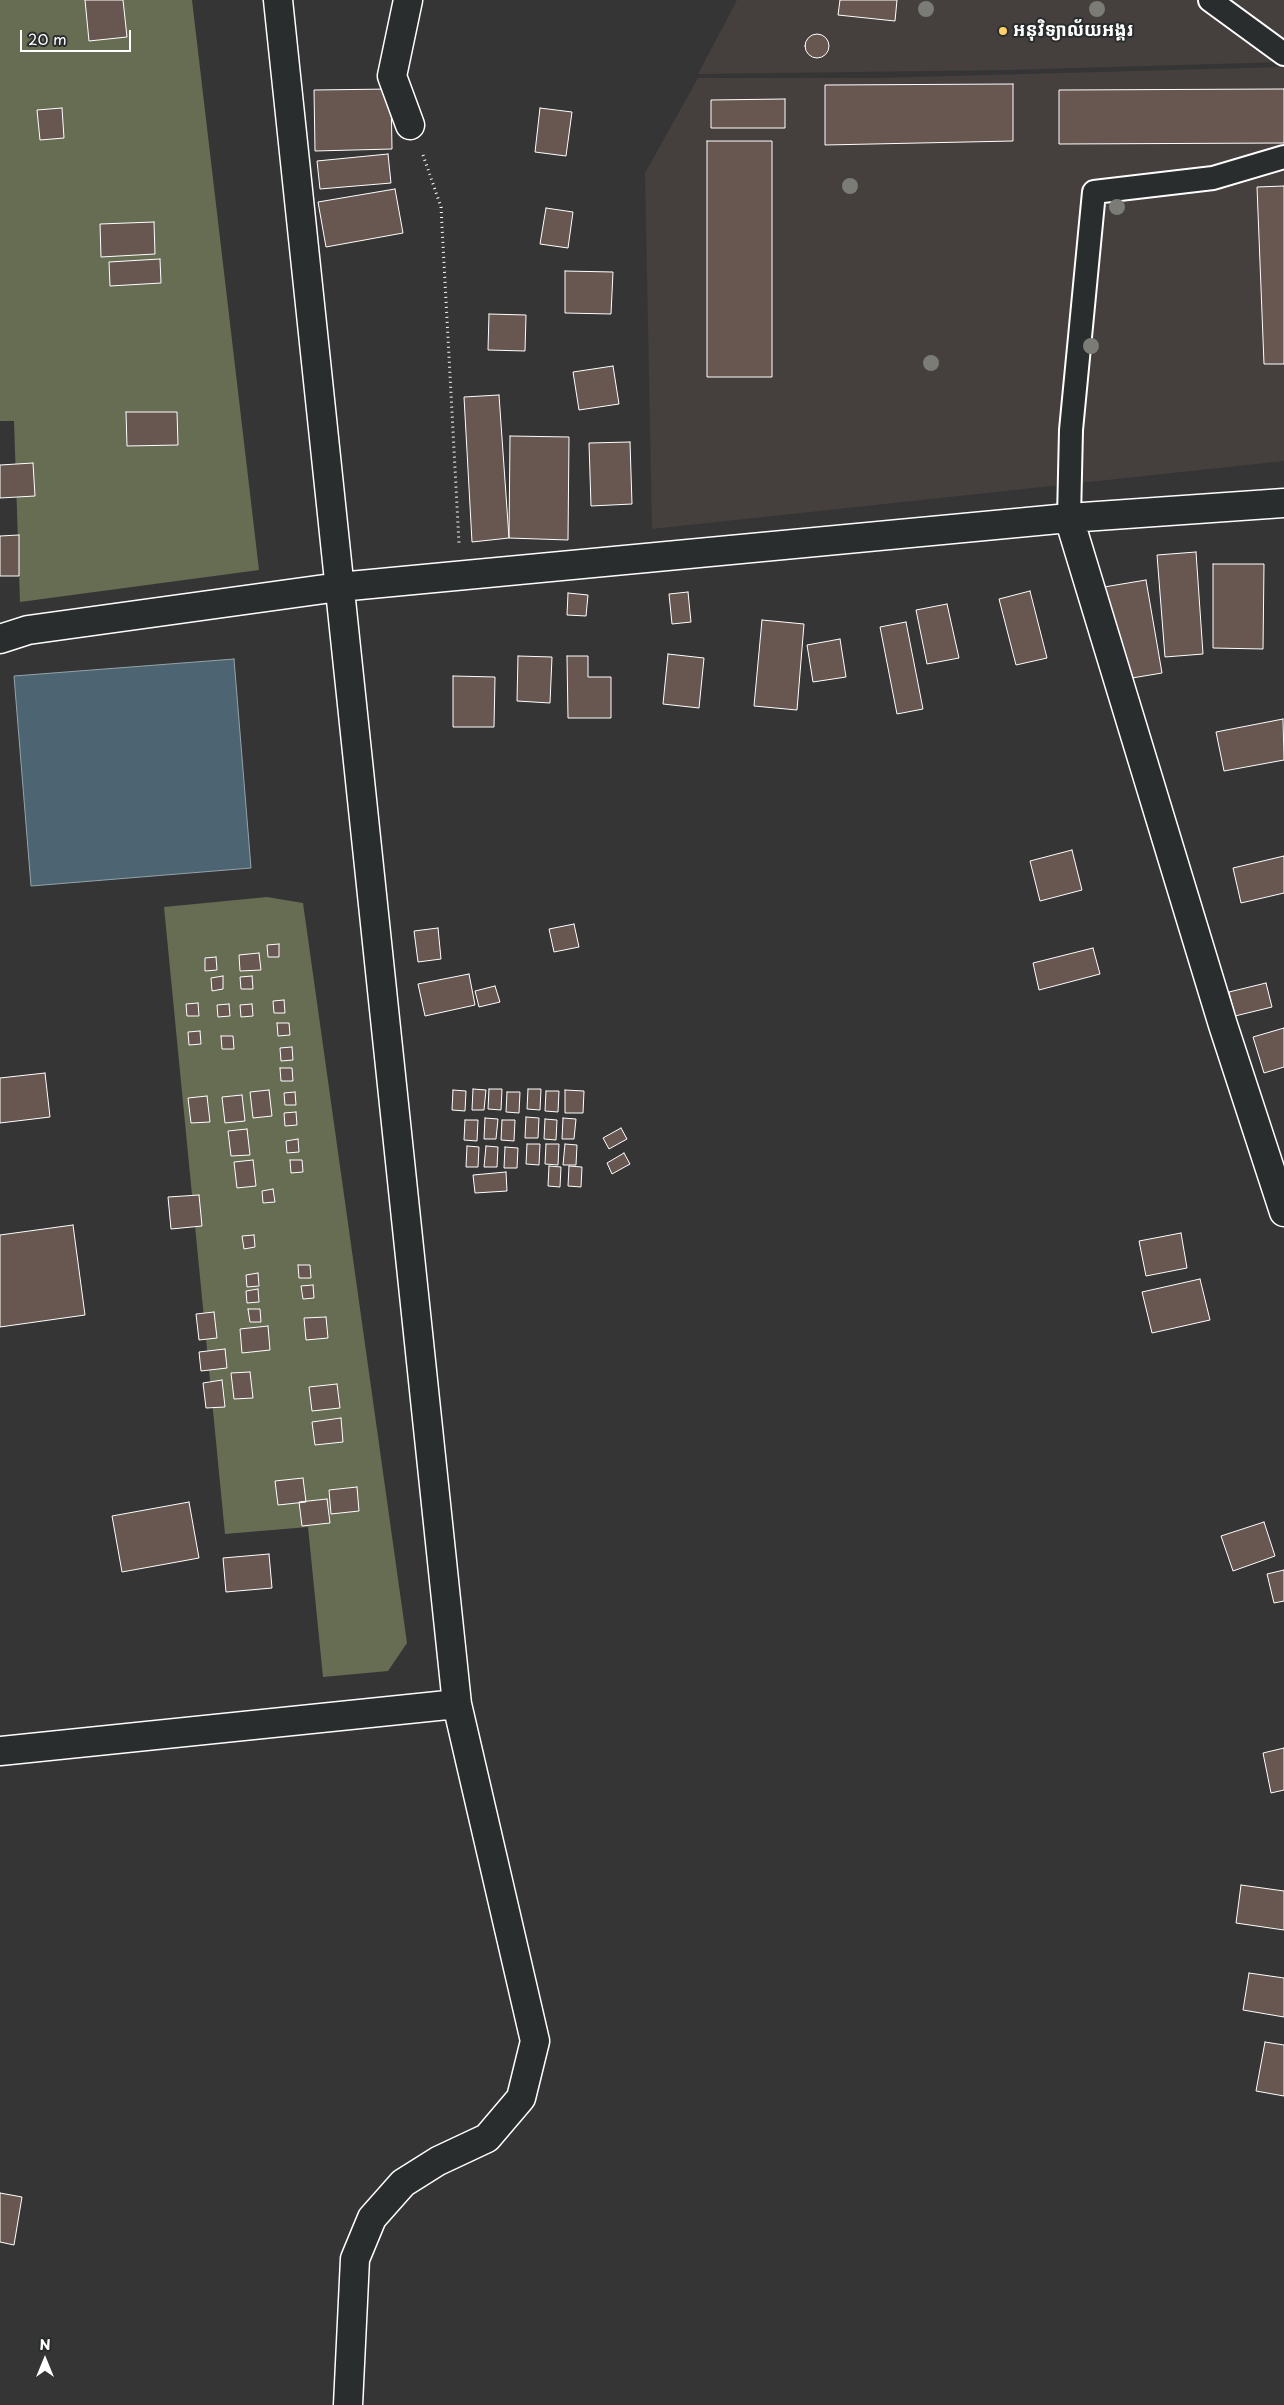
<!DOCTYPE html>
<html>
<head>
<meta charset="utf-8">
<style>
  body { margin:0 }
  #map { position:relative; width:1284px; height:2405px; overflow:hidden; background:#363535; font-family:"Playpen Sans",sans-serif }
  canvas { display:block }
  .north { position:absolute; left:20px; top:2335px; width:50px; height:50px; -webkit-text-stroke:4px #2a2d2e; paint-order:stroke; rotate:0deg; font-size:14px; font-weight:700; line-height:20px; text-align:center; color:#fff }
  .north::after { content:''; display:block; margin:auto; width:18px; height:22px; background:#fff; clip-path:polygon(50% 0,100% 100%,50% 72%,0 100%) }
  .scale { position:absolute; left:20px; top:30px; width:111px; height:22px; box-sizing:border-box; border:2px solid #fff; border-top:0; padding-left:6px; font-size:15px; line-height:18px; white-space:nowrap; color:#fff; -webkit-text-stroke:4px #2a2d2e; paint-order:stroke }
</style>
</head>
<body>
<div id="map">
<canvas width="1284" height="2405"></canvas>
<div class="north">N</div>
<div class="scale">20 m</div>
</div>
<script>
const ctx = document.querySelector('canvas').getContext('2d');
ctx.lineJoin = 'round';
function paint(path, color) { ctx.fillStyle = color; ctx.fill(path, 'evenodd'); }
const toPath = rows => new Path2D(rows.map(r => 'M' + r).join(''));
function strokePath(path, color, width, dash) { ctx.strokeStyle = color; ctx.lineWidth = width; ctx.lineCap = dash ? 'butt' : 'round'; ctx.setLineDash(dash || []); ctx.stroke(path); }
function label(font, color, halo, rows, align = 'center') {
  ctx.font = font + ' "Playpen Sans","Noto Sans Khmer",sans-serif'; ctx.lineWidth = 4; ctx.setLineDash([]); ctx.textBaseline = 'middle'; ctx.strokeStyle = halo; ctx.fillStyle = color; for (const [text, x, y, turn = 0] of rows) {
    ctx.save(); ctx.translate(x, y); ctx.rotate((+turn || 0) * Math.PI / 180); ctx.textAlign = isNaN(turn) ? turn : align; if (halo) ctx.strokeText(text, 0, 0); ctx.fillText(text, 0, 0); ctx.restore();
  }
}
const built = toPath([
  [737,0,1284,0,1284,62,1008,70,698,74],
  [1284,67,1284,461,652,529,645,173,698,78,878,78]
]);
const green = toPath([
  [0,0,192,0,259,570,20,602,14,421,0,421],
  [267,897,303,903,407,1643,388,1671,323,1677,308,1527,225,1534,164,907]
]);
const water = toPath([
  [234,659,251,868,31,886,14,676,234,659]
]);
const building = toPath([
  [85,0,123,0,127,37,89,41,85,0],
  [840,0,897,0,895,21,838,15,840,0],
  '805 46a12 12 0 1 1 24 0a12 12 0 1 1-24 0Z',
  [1013,84,1013,141,825,145,825,85,1013,84],
  [391,89,392,149,315,151,314,90,391,89],
  [1284,89,1284,143,1059,144,1059,90,1284,89],
  [785,99,785,128,711,128,711,100,785,99],
  [62,108,64,138,40,140,37,110,62,108],
  [540,108,572,112,566,156,535,152,540,108],
  [707,141,772,141,772,377,707,377,707,141],
  [388,154,391,183,320,189,317,161,388,154],
  [1284,186,1284,364,1264,364,1257,187,1284,186],
  [395,189,403,233,326,247,318,202,395,189],
  [546,208,573,212,568,248,540,244,546,208],
  [154,222,155,254,101,257,100,224,154,222],
  [160,259,161,283,110,286,109,262,160,259],
  [565,271,613,272,611,314,565,313,565,271],
  [489,314,526,315,525,351,488,350,489,314],
  [613,366,619,404,579,410,573,372,613,366],
  [499,395,509,538,472,542,464,397,499,395],
  [126,412,177,412,178,445,127,446,126,412],
  [510,436,569,437,568,540,509,538,510,436],
  [630,442,632,504,591,506,589,443,630,442],
  [33,463,35,496,0,498,0,465,33,463],
  [19,535,19,576,0,576,0,536,19,535],
  [1196,552,1203,654,1165,657,1157,555,1196,552],
  [1213,564,1264,564,1263,649,1213,648,1213,564],
  [1146,580,1162,673,1120,680,1104,587,1146,580],
  [1030,591,1047,658,1016,665,999,599,1030,591],
  [688,592,691,622,672,624,669,594,688,592],
  [568,593,588,595,586,616,567,615,568,593],
  [947,604,959,658,927,664,916,610,947,604],
  [762,620,804,624,797,710,754,706,762,620],
  [906,622,923,709,897,714,880,627,906,622],
  [840,639,846,677,813,682,807,645,840,639],
  [668,654,704,658,699,708,663,704,668,654],
  [518,656,552,657,550,703,517,701,518,656],
  [567,656,588,656,588,677,611,677,611,718,568,718,567,656],
  [453,676,495,677,494,727,453,727,453,676],
  [1283,719,1284,760,1224,771,1216,732,1283,719],
  [1072,850,1082,890,1040,901,1030,861,1072,850],
  [1284,856,1284,893,1241,903,1233,868,1284,856],
  [574,924,579,947,554,952,549,929,574,924],
  [438,928,441,959,418,962,414,931,438,928],
  [279,944,279,957,268,957,267,945,279,944],
  [1093,948,1100,974,1039,990,1033,963,1093,948],
  [259,953,261,970,240,971,239,955,259,953],
  [216,957,217,970,205,971,205,958,216,957],
  [469,974,475,1005,425,1016,418,984,469,974],
  [223,976,223,989,212,991,211,978,223,976],
  [252,976,253,989,241,989,240,977,252,976],
  [1266,983,1272,1007,1235,1016,1229,992,1266,983],
  [495,986,500,1002,479,1007,475,991,495,986],
  [284,1000,285,1013,274,1013,273,1001,284,1000],
  [198,1003,199,1016,187,1016,186,1004,198,1003],
  [229,1004,230,1016,218,1017,217,1005,229,1004],
  [252,1004,253,1016,241,1017,240,1005,252,1004],
  [277,1023,289,1023,290,1035,278,1036,277,1023],
  [1284,1028,1284,1067,1264,1073,1253,1037,1284,1028],
  [200,1031,201,1044,189,1045,188,1032,200,1031],
  [221,1036,233,1036,234,1049,222,1049,221,1036],
  [292,1047,293,1060,281,1061,280,1048,292,1047],
  [280,1068,292,1068,293,1081,281,1081,280,1068],
  [45,1073,50,1117,0,1123,0,1078,45,1073],
  [473,1089,486,1090,484,1110,472,1110,473,1089],
  [489,1089,502,1089,501,1110,488,1109,489,1089],
  [528,1089,541,1089,540,1110,527,1109,528,1089],
  [269,1090,272,1116,253,1118,250,1092,269,1090],
  [453,1090,466,1091,465,1111,452,1110,453,1090],
  [565,1090,584,1091,583,1113,565,1113,565,1090],
  [546,1091,559,1091,558,1112,545,1111,546,1091],
  [295,1092,296,1105,285,1105,284,1093,295,1092],
  [507,1092,520,1092,519,1113,506,1112,507,1092],
  [242,1095,245,1121,225,1123,222,1097,242,1095],
  [207,1096,210,1122,191,1123,188,1098,207,1096],
  [296,1112,297,1125,285,1126,284,1113,296,1112],
  [526,1117,539,1118,538,1138,525,1138,526,1117],
  [485,1118,498,1119,496,1139,484,1139,485,1118],
  [563,1118,576,1119,574,1139,562,1139,563,1118],
  [545,1119,557,1120,556,1140,544,1139,545,1119],
  [465,1120,478,1120,477,1141,464,1140,465,1120],
  [502,1120,515,1120,514,1141,501,1140,502,1120],
  [621,1128,627,1139,609,1149,603,1138,621,1128],
  [247,1129,250,1155,231,1156,228,1131,247,1129],
  [298,1139,299,1152,287,1153,286,1141,298,1139],
  [527,1144,540,1144,539,1165,526,1164,527,1144],
  [546,1144,559,1144,558,1165,545,1164,546,1144],
  [565,1144,577,1145,576,1165,563,1165,565,1144],
  [467,1146,479,1147,478,1167,466,1167,467,1146],
  [486,1146,498,1147,497,1167,484,1167,486,1146],
  [505,1147,518,1148,517,1168,504,1168,505,1147],
  [624,1153,630,1164,612,1174,607,1163,624,1153],
  [253,1160,256,1186,237,1188,234,1162,253,1160],
  [290,1160,302,1160,303,1172,291,1173,290,1160],
  [549,1166,561,1167,560,1187,548,1186,549,1166],
  [569,1166,582,1167,581,1187,568,1186,569,1166],
  [506,1172,507,1191,475,1193,473,1175,506,1172],
  [273,1189,275,1202,263,1203,262,1191,273,1189],
  [199,1195,202,1226,171,1229,168,1197,199,1195],
  [73,1225,85,1315,0,1327,0,1235,73,1225],
  [1181,1233,1187,1268,1146,1276,1139,1241,1181,1233],
  [254,1235,255,1247,244,1249,242,1236,254,1235],
  [298,1265,310,1265,311,1278,299,1278,298,1265],
  [258,1273,259,1286,247,1287,246,1275,258,1273],
  [1200,1279,1210,1320,1152,1333,1142,1292,1200,1279],
  [313,1285,314,1298,303,1299,301,1286,313,1285],
  [258,1289,259,1302,247,1303,246,1291,258,1289],
  [248,1309,260,1309,261,1322,250,1322,248,1309],
  [214,1312,217,1338,199,1340,196,1314,214,1312],
  [326,1317,328,1338,306,1340,304,1318,326,1317],
  [268,1326,270,1350,242,1353,240,1329,268,1326],
  [225,1349,227,1368,201,1371,199,1352,225,1349],
  [250,1372,253,1398,234,1399,231,1373,250,1372],
  [222,1380,225,1407,206,1408,203,1383,222,1380],
  [337,1384,340,1408,312,1411,309,1387,337,1384],
  [341,1418,343,1442,315,1445,312,1422,341,1418],
  [303,1478,306,1502,278,1505,275,1481,303,1478],
  [357,1487,359,1511,331,1514,329,1490,357,1487],
  [327,1499,330,1523,302,1526,299,1502,327,1499],
  [189,1502,199,1558,122,1572,112,1516,189,1502],
  [1264,1522,1275,1556,1233,1571,1221,1536,1264,1522],
  [269,1554,272,1588,226,1592,223,1558,269,1554],
  [1284,1570,1284,1601,1274,1603,1267,1574,1284,1570],
  [1284,1748,1284,1790,1271,1793,1263,1753,1284,1748],
  [1241,1885,1284,1891,1284,1930,1236,1923,1241,1885],
  [1249,1973,1284,1978,1284,2017,1243,2010,1249,1973],
  [1265,2042,1284,2045,1284,2096,1256,2091,1265,2042],
  [0,2193,22,2197,14,2245,0,2242,0,2193]
]);
const path = toPath([
  [423,155,441,207,459,543]
]);
const lane = toPath([
  [1210,0,1284,54],
  [1069,518,1071,430,1094,192,1213,178,1284,157]
]);
const street = toPath([
  [408,0,392,76,410,125],
  [1069,518,1223,1025,1284,1212],
  [0,639,28,630,339,587,1069,518,1284,503],
  [0,1751,457,1704,278,0],
  [348,2405,355,2259,372,2218,403,2183,438,2161,487,2138,521,2098,535,2041,457,1704]
]);
const trees = [
  [926,9],
  [1097,9],
  [850,186],
  [1117,207],
  [1091,346],
  [931,363]
];
const markers = [
  [1003,31,5,"#ffd166"]
];
const poiNames = [
  ["អនុវិទ្យាល័យអង្គរ",1013,31]
];
paint(built, '#453f3d');
paint(green, '#666d53');
paint(water, '#4d6572');
strokePath(water, '#94a3aa', 1);
paint(building, '#685751');
strokePath(building, '#fff', 1);
strokePath(lane, '#fff', 26);
strokePath(street, '#fff', 31);
strokePath(path, '#fff', 3, [1, 4]);
strokePath(lane, '#2a2d2e', 22);
strokePath(street, '#2a2d2e', 28);
ctx.fillStyle = '#7a7c75';
for (const [x, y] of trees) { ctx.beginPath(); ctx.arc(x, y, 8, 0, 2 * Math.PI); ctx.fill(); }
for (const [x, y, r, color] of markers) { const dot = new Path2D(); dot.arc(x, y, r, 0, 2 * Math.PI); ctx.fillStyle = color; ctx.fill(dot); strokePath(dot, '#2a2d2e', 2); }
label('bold 18px', '#fff', '#2a2d2e', poiNames, 'left');
</script>
</body>
</html>
